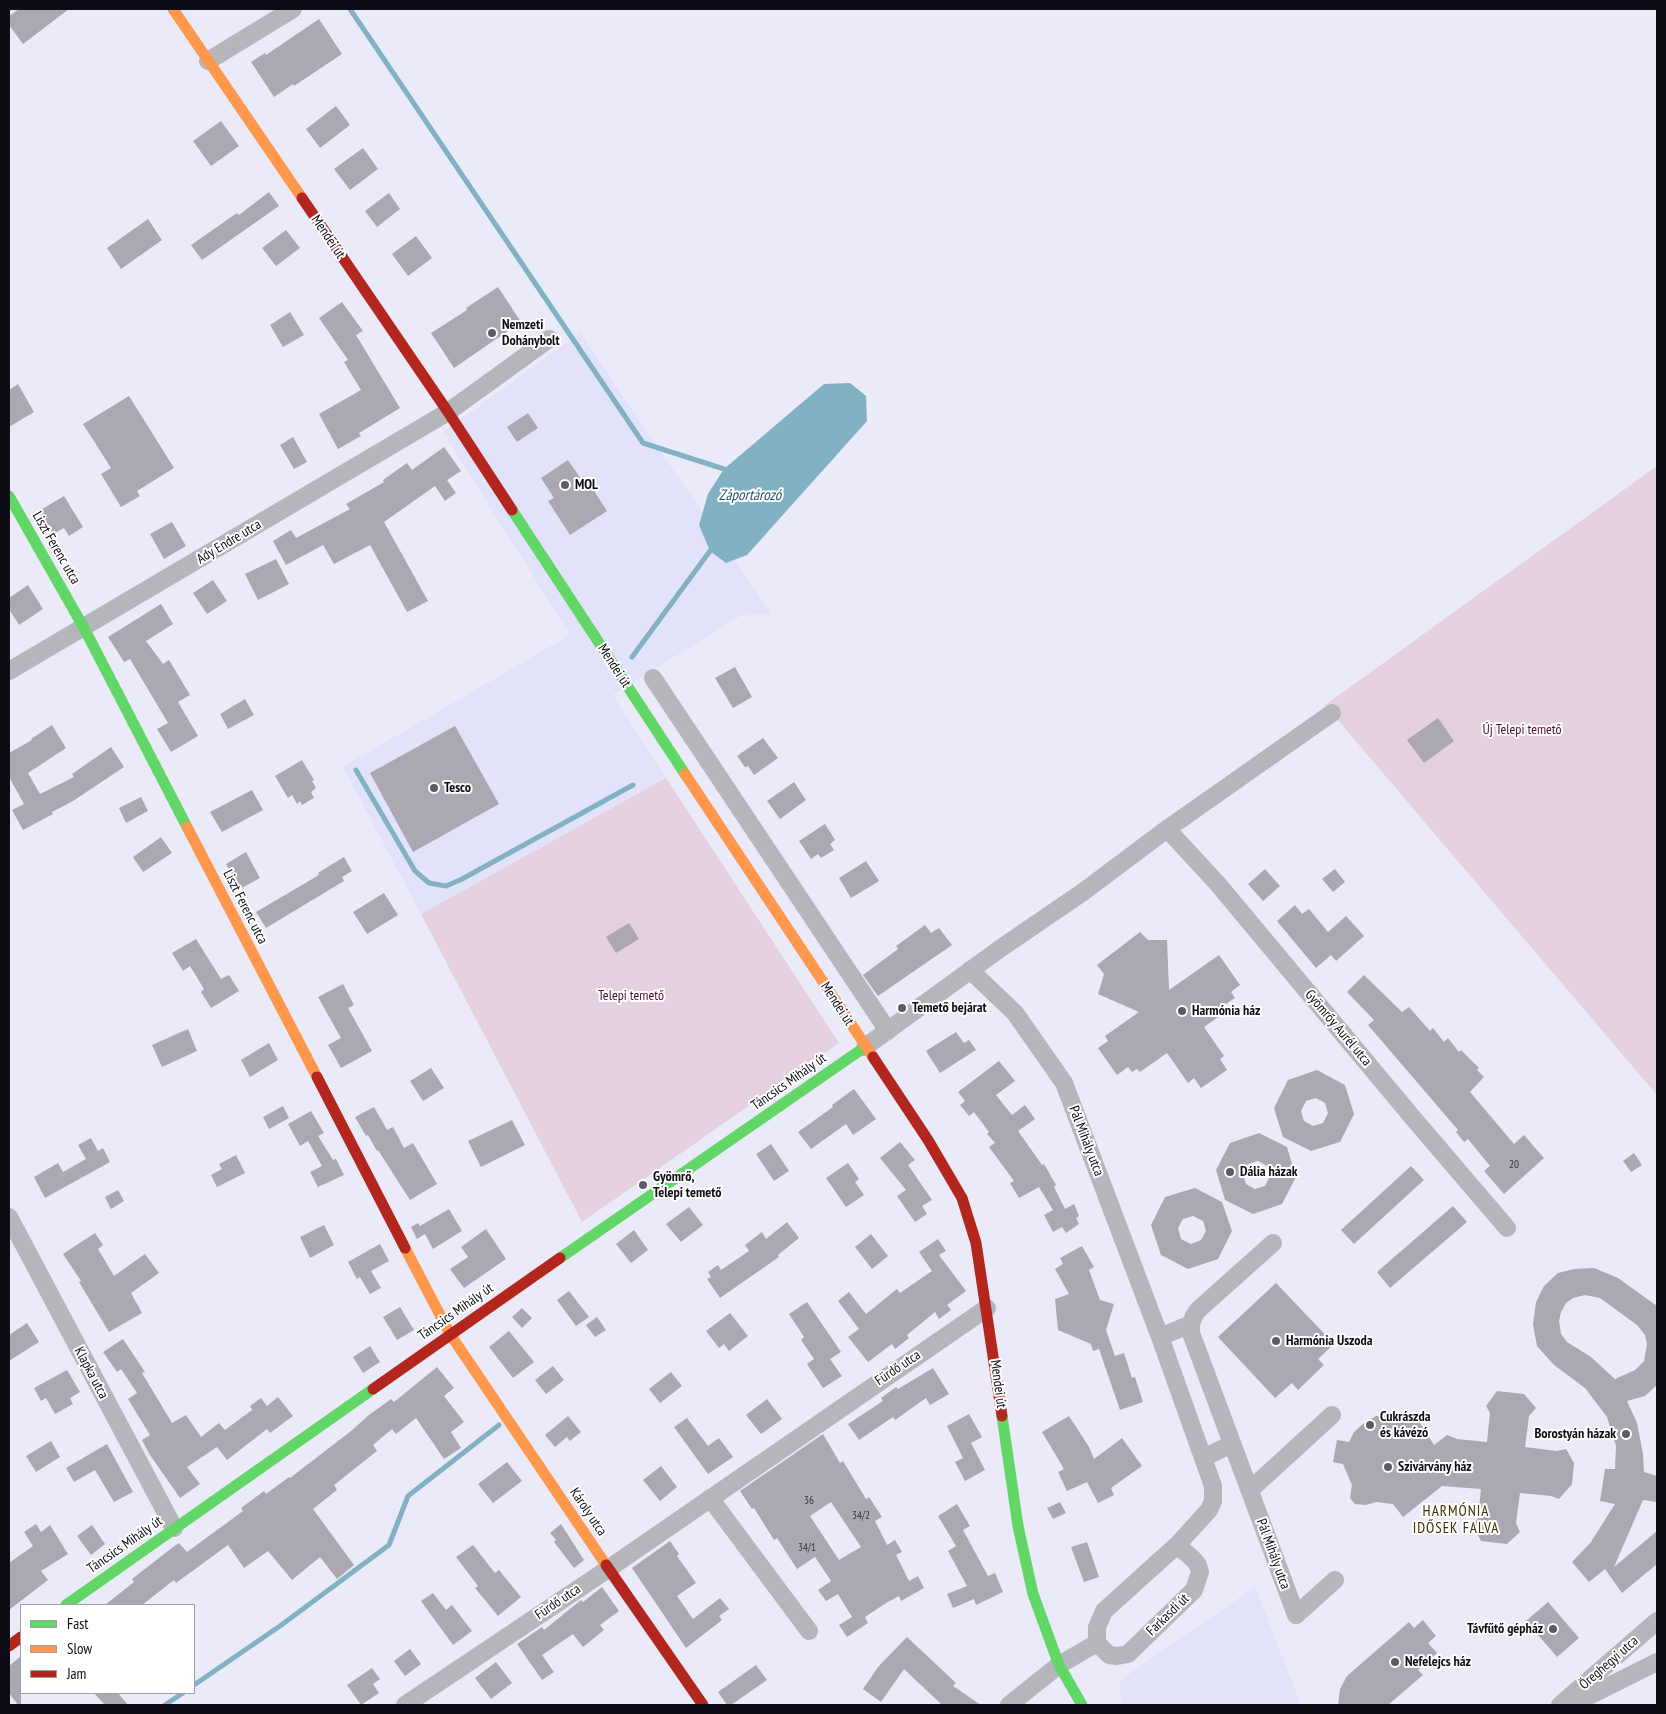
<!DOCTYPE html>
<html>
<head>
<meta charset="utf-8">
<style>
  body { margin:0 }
  #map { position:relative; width:1666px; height:1714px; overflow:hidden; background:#eaeaf8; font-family:"PT Sans Narrow",sans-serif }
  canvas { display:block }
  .frame { position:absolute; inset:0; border:10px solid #0e0d16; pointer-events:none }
  .legend { position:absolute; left:20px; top:1604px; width:175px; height:90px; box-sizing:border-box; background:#fff; border:1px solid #9f9ea2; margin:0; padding:6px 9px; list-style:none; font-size:15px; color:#0e0d16 }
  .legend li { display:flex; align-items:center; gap:10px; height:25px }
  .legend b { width:25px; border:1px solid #9f9ea2 }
</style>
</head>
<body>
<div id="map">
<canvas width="1666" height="1714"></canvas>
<div class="frame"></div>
<ul class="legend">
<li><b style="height:6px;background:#63d668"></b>Fast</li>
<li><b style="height:6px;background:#ff974d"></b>Slow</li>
<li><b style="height:6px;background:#b3261e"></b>Jam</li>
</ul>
</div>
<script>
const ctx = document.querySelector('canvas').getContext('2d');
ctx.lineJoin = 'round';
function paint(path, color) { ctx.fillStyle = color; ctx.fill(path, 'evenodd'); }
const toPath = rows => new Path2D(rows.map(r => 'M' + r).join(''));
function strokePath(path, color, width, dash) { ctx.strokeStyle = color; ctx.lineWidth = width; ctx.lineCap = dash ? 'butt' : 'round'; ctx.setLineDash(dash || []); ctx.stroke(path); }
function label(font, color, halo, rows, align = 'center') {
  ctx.font = font + ' "PT Sans Narrow",sans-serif'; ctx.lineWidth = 4; ctx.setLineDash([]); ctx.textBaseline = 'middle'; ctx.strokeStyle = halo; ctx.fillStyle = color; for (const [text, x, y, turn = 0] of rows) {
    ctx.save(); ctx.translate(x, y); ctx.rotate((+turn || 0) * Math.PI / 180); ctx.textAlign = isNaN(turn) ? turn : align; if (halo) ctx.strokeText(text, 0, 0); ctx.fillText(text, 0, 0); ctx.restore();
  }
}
const built = toPath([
  [580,333,771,613,740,616,613,695,666,778,421,914,343,767,570,635,443,432],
  [1255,1587,1301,1705,1122,1705,1119,1681]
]);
const green = toPath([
  [1657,466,1657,1095,1325,705],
  [666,778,839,1043,582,1222,421,914]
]);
const water = toPath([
  [850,383,866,396,867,421,747,555,726,563,710,551,699,525,708,494,724,469,824,384]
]);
const stream = toPath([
  [350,9,643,443,724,469],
  [632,657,710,551],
  [356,770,415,871,429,883,446,886,462,879,633,785],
  [194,1685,280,1626,389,1545,408,1496,499,1425],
  [165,1705,183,1693]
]);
const building = toPath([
  [19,9,69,9,23,44,9,25,9,16],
  [319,19,342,54,294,86,293,84,274,97,251,62,265,53,266,55],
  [336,106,350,125,320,148,306,129],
  [221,121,239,146,211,166,193,141],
  [363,148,378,169,350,190,334,169],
  [269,192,279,206,202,260,191,245,237,213,239,215],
  [389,193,400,209,377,227,365,211],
  [148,219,162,240,121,269,107,248],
  [286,230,300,248,276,266,262,248],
  [416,236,432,258,408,276,392,254],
  [498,287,521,322,454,368,431,333,467,310,466,308],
  [342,302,363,331,356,335,400,408,359,433,361,436,338,449,319,414,361,390,344,362,348,360,319,318],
  [290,312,304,335,283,347,270,325],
  [18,384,34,412,9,427,9,390],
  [129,396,174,468,137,491,140,496,121,507,101,474,111,468,83,424],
  [528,413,538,428,517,442,507,427],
  [293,437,307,462,294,469,280,445],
  [444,447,461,471,447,480,456,493,445,501,435,486,384,522,428,601,407,612,370,545,334,564,323,545,286,565,273,541,291,530,296,538,350,509,346,504,384,482,383,480,407,463,412,470],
  [568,460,581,479,585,477,607,511,570,535,548,501,554,498,541,478],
  [64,496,83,527,69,536,64,528,53,534,39,511],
  [172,522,186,546,164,559,150,534],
  [276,559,289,584,258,600,245,574],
  [213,580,227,601,207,614,193,593],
  [28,585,43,609,19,625,9,609,9,598],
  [161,604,173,624,146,641,163,664,169,660,190,695,178,702,198,736,171,752,157,729,168,723,130,659,124,662,108,637],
  [735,667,752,697,733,708,715,678],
  [245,699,254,715,228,729,220,714],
  [1438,718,1454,741,1424,763,1407,740],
  [52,725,66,748,28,773,40,794,74,777,72,774,111,747,124,767,73,801,52,812,53,814,23,830,12,810,24,804,9,777,9,753,32,740,31,739],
  [455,726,499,804,413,852,370,773],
  [763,738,778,758,754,775,748,766,745,767,737,756],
  [302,760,314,780,312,781,316,788,311,792,314,798,302,805,300,801,297,804,292,795,288,798,275,776],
  [794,782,806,800,780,819,767,801],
  [252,790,263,810,222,832,210,812],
  [141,797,148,811,126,823,119,808],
  [825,824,835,840,830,844,834,850,821,858,818,854,811,859,799,841],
  [161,837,172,853,143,872,133,857],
  [246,852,260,878,240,889,226,864],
  [344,857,352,871,342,877,344,881,266,928,256,912,319,875,318,873],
  [866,861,879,881,851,898,839,878],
  [1265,869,1280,886,1263,901,1248,884],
  [1335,869,1345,882,1333,892,1322,879],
  [384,893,398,915,367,934,353,912],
  [1295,905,1302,914,1309,909,1328,932,1346,916,1364,936,1336,961,1331,955,1316,968,1277,921],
  [629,923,639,939,616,953,606,937],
  [925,925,931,933,939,928,952,945,878,996,863,975,898,949,896,946],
  [1140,932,1148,940,1167,940,1169,990,1219,955,1240,985,1231,992,1235,998,1224,1005,1228,1010,1204,1027,1224,1056,1220,1059,1227,1070,1201,1088,1194,1078,1188,1083,1167,1053,1140,1072,1137,1069,1132,1072,1128,1067,1117,1075,1098,1048,1108,1041,1105,1036,1139,1012,1098,994,1104,974,1097,965],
  [196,939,221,979,229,975,239,991,211,1008,201,992,204,989,190,966,183,971,172,953],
  [1364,975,1402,1012,1409,1007,1430,1031,1433,1028,1444,1042,1448,1038,1459,1052,1461,1050,1479,1068,1477,1070,1484,1077,1470,1092,1514,1144,1524,1135,1544,1158,1504,1194,1484,1171,1490,1166,1468,1139,1464,1142,1456,1132,1458,1130,1368,1025,1374,1020,1347,992],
  [343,984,354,1005,348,1008,372,1051,341,1068,328,1045,341,1038,318,997],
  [188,1029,197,1051,162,1067,152,1045],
  [956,1032,964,1043,969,1040,976,1050,940,1073,926,1051],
  [269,1043,278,1060,250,1077,241,1060],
  [999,1061,1015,1081,996,1095,1012,1115,1025,1105,1035,1119,1018,1131,1042,1165,1044,1164,1056,1185,1054,1187,1065,1209,1074,1204,1079,1216,1076,1218,1079,1224,1066,1233,1062,1227,1053,1232,1044,1215,1053,1210,1039,1187,1019,1198,1010,1183,1014,1181,989,1147,995,1143,987,1134,989,1132,974,1112,969,1116,960,1105,965,1101,958,1092],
  [431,1068,444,1088,423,1101,410,1081],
  [1317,1070,1345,1085,1354,1114,1340,1142,1311,1151,1283,1137,1274,1108,1288,1080],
  [1316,1098,1325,1103,1328,1113,1323,1123,1313,1126,1304,1121,1301,1111,1306,1101],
  [854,1089,876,1119,853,1135,846,1124,811,1149,798,1132,833,1107,832,1105],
  [283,1106,289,1118,269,1129,263,1117],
  [374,1107,387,1130,393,1127,404,1148,413,1143,437,1184,410,1200,378,1150,377,1151,368,1135,366,1136,355,1117],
  [311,1111,324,1133,318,1136,333,1160,336,1159,344,1175,318,1187,310,1172,322,1166,308,1141,300,1146,288,1124],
  [512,1120,525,1145,481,1167,468,1141],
  [1259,1133,1287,1147,1296,1177,1282,1204,1253,1214,1225,1200,1216,1170,1230,1143],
  [1258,1161,1267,1166,1270,1176,1265,1186,1255,1189,1246,1184,1243,1174,1248,1164],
  [91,1138,98,1151,103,1148,110,1162,45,1198,34,1177,58,1163,63,1172,86,1159,78,1145],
  [900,1142,915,1160,908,1165,932,1200,922,1206,927,1214,915,1222,897,1196,906,1190,880,1158],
  [771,1144,789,1171,774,1181,756,1154],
  [1634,1153,1642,1165,1631,1172,1623,1161],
  [236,1155,245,1173,217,1187,211,1175,222,1169,219,1164],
  [848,1163,859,1179,855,1182,864,1195,846,1207,826,1178],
  [1411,1166,1424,1180,1354,1244,1341,1230],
  [1195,1188,1222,1202,1232,1231,1218,1259,1188,1269,1161,1255,1151,1225,1165,1197],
  [1193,1216,1203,1221,1206,1231,1201,1240,1191,1244,1181,1239,1178,1228,1183,1219],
  [118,1190,124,1201,111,1209,105,1197],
  [1453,1206,1467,1222,1390,1288,1377,1272],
  [689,1207,703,1225,681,1242,666,1224],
  [449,1209,462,1231,433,1249,425,1234,417,1239,411,1227,418,1223,421,1228,420,1226],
  [787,1222,799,1238,778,1255,779,1257,720,1298,707,1279,711,1277,708,1272,718,1265,721,1270,749,1251,745,1245,762,1232,766,1239],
  [324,1225,334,1245,310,1258,300,1237],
  [486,1229,506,1259,464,1288,450,1269,468,1257,461,1247],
  [634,1230,648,1250,631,1263,616,1244],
  [95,1233,103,1245,98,1249,114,1276,145,1254,159,1273,131,1293,142,1313,109,1332,79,1282,81,1281,63,1254],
  [871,1234,888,1256,872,1269,855,1247],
  [938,1239,946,1251,939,1255,966,1291,947,1305,951,1310,939,1319,935,1312,907,1335,909,1338,895,1349,892,1344,868,1362,848,1337,859,1329,838,1301,849,1292,866,1314,897,1289,900,1293,932,1271,919,1252],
  [380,1244,389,1261,371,1271,381,1288,370,1294,360,1277,357,1279,348,1262],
  [1082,1246,1094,1267,1089,1270,1100,1300,1114,1304,1106,1330,1115,1356,1124,1353,1132,1378,1135,1377,1143,1402,1120,1410,1099,1349,1093,1351,1091,1344,1058,1330,1055,1299,1069,1294,1055,1269,1063,1264,1060,1258],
  [1594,1268,1618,1278,1657,1306,1657,1385,1645,1396,1627,1401,1637,1423,1643,1454,1644,1472,1657,1476,1657,1502,1643,1500,1614,1567,1657,1531,1657,1564,1622,1593,1605,1569,1589,1582,1572,1562,1591,1542,1615,1504,1600,1501,1605,1469,1615,1469,1616,1446,1607,1417,1585,1388,1554,1365,1537,1346,1533,1325,1536,1302,1544,1286,1558,1273,1574,1269],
  [1585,1295,1600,1298,1637,1325,1645,1335,1647,1344,1644,1361,1635,1370,1615,1379,1591,1357,1567,1342,1561,1334,1559,1321,1561,1312,1566,1303,1573,1298],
  [1276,1283,1334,1344,1318,1359,1324,1365,1298,1390,1292,1383,1275,1398,1218,1337],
  [569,1291,589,1317,576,1326,557,1300],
  [807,1302,841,1352,830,1359,842,1376,823,1388,807,1364,814,1359,801,1340,804,1337,789,1314],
  [400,1307,414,1330,397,1340,383,1317],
  [522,1308,532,1318,522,1328,512,1317],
  [730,1313,748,1336,729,1351,724,1344,719,1348,706,1331],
  [597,1317,606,1330,595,1337,586,1325],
  [27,1323,39,1342,9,1361,9,1335],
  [509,1331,534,1362,513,1378,489,1347],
  [123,1339,145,1372,142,1373,172,1423,186,1415,201,1437,219,1423,225,1430,252,1410,250,1406,261,1398,267,1406,278,1397,293,1416,270,1433,267,1429,227,1460,217,1447,187,1467,200,1484,180,1498,150,1455,142,1440,150,1435,128,1399,137,1393,121,1369,117,1372,103,1352],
  [370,1346,380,1362,363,1373,353,1357],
  [553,1366,564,1380,546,1394,535,1380],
  [437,1367,454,1388,444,1396,464,1422,451,1432,461,1448,444,1459,416,1418,396,1434,392,1429,373,1445,377,1451,334,1485,337,1490,313,1509,354,1565,337,1579,320,1557,292,1580,268,1551,244,1568,228,1545,176,1583,174,1580,142,1605,105,1605,134,1582,132,1579,173,1547,179,1543,187,1552,243,1511,241,1508,264,1491,266,1494,289,1477,290,1478,351,1431,369,1415,391,1399,394,1402],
  [933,1368,949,1394,930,1405,926,1398,895,1420,893,1417,859,1440,848,1424,883,1401,881,1398,896,1387,898,1389],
  [67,1370,80,1392,70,1398,73,1404,55,1414,46,1398,41,1401,34,1388],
  [671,1372,682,1386,660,1403,649,1389],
  [1497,1391,1524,1394,1536,1408,1529,1416,1525,1447,1557,1451,1566,1449,1574,1463,1572,1484,1559,1499,1551,1496,1520,1493,1516,1523,1520,1532,1507,1544,1481,1541,1473,1526,1478,1518,1481,1489,1442,1486,1403,1517,1393,1504,1376,1502,1366,1505,1355,1504,1350,1498,1352,1485,1343,1464,1333,1462,1337,1440,1349,1442,1354,1432,1364,1423,1376,1416,1396,1415,1405,1420,1413,1412,1434,1445,1447,1435,1457,1439,1487,1442,1490,1413,1486,1406],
  [767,1399,782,1419,761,1434,746,1415],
  [969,1414,982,1437,971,1443,985,1470,965,1481,955,1462,963,1458,947,1426],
  [568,1416,581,1432,570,1441,567,1437,555,1447,545,1435],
  [1069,1416,1089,1447,1094,1459,1122,1438,1142,1466,1111,1488,1114,1495,1098,1503,1087,1482,1067,1491,1058,1472,1064,1469,1042,1432],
  [687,1418,708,1446,719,1438,733,1457,708,1474,674,1427],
  [823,1434,840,1463,843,1461,866,1499,869,1497,882,1517,875,1521,887,1545,895,1540,902,1552,896,1555,909,1581,918,1576,924,1588,901,1601,899,1596,886,1603,865,1617,868,1623,847,1637,839,1625,852,1617,838,1594,826,1601,818,1590,831,1581,815,1557,797,1569,777,1538,774,1540,754,1508,752,1509,740,1491],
  [831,1502,861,1547,839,1560,810,1516],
  [51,1441,60,1457,36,1472,26,1456],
  [107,1444,133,1492,114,1502,95,1470,74,1482,66,1468],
  [507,1462,522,1481,493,1503,478,1484],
  [661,1466,677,1487,660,1501,643,1480],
  [1060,1502,1066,1513,1053,1519,1047,1508],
  [957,1504,970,1526,963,1530,988,1576,995,1573,1003,1592,976,1605,974,1599,953,1608,947,1594,967,1586,948,1551,956,1546,938,1516],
  [36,1524,41,1532,50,1525,68,1554,41,1571,48,1580,9,1610,9,1563,33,1546,24,1532],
  [561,1524,584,1560,574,1568,554,1542,556,1540,550,1533],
  [92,1525,105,1544,91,1555,77,1536],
  [670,1541,679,1554,677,1556,696,1583,677,1596,693,1619,720,1598,729,1609,719,1616,722,1620,686,1648,632,1568],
  [1087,1542,1099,1577,1084,1582,1071,1547],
  [473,1545,495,1573,499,1570,521,1597,498,1616,475,1588,478,1586,456,1557],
  [602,1587,619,1611,600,1625,604,1630,583,1647,573,1634,542,1655,554,1672,542,1680,517,1644,542,1627,544,1630,581,1600,583,1602],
  [433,1593,446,1610,452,1605,472,1631,453,1645,421,1601],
  [1548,1602,1579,1638,1557,1657,1526,1621],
  [1423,1620,1436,1636,1428,1643,1437,1653,1418,1670,1423,1675,1388,1705,1338,1705,1340,1689,1347,1676,1409,1622,1414,1628],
  [907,1637,956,1683,953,1686,981,1705,942,1705,904,1669,881,1702,863,1689,878,1667],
  [410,1649,421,1664,405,1676,394,1661],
  [21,1656,21,1705,18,1705,9,1693,9,1666],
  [496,1662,512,1683,491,1699,475,1678],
  [756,1665,767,1680,731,1705,727,1705,718,1692],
  [372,1668,380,1679,373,1684,379,1693,361,1705,347,1685],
  [94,1693,118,1693,128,1705,105,1705]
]);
const street = toPath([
  [208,61,293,9],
  [9,671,448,412,549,339],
  [653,678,888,1031],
  [1167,829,1217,883,1413,1118,1507,1228],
  [970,970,1015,1013,1064,1083,1160,1337,1213,1486,1213,1501,1209,1510,1177,1545,1104,1611,1097,1627,1097,1643,1109,1655,1117,1656,1128,1654,1194,1590,1200,1572,1198,1565,1193,1559,1177,1545],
  [865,1047,1001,948,1083,892,1167,829,1332,713],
  [9,1217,174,1528],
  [1191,1324,1191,1333,1296,1615,1335,1580],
  [1160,1337,1191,1324,1194,1316,1198,1310,1273,1243],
  [1203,1458,1232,1444],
  [1250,1490,1332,1415],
  [710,1498,809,1631],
  [405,1705,608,1569,987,1308],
  [1009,1705,1059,1665,1097,1643],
  [1560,1705,1657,1621],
  [1571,1705,1657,1662]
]);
const fast = toPath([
  [9,496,84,628,187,827],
  [512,510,685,774],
  [560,1258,865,1047],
  [1002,1416,1018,1526,1033,1594,1059,1665,1082,1705],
  [66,1605,373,1389]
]);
const slow = toPath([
  [173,9,302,198],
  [685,774,873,1057],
  [187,827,317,1077],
  [405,1248,450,1334,606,1565]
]);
const jam = toPath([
  [302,198,448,412,512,510],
  [873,1057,928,1140,962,1198,976,1243,1002,1416],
  [317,1077,405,1248],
  [373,1389,560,1258],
  [606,1565,703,1705],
  [9,1646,21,1637]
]);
const markers = [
  [492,333,5,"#5b5a65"],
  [565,485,5,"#5b5a65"],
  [434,788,5,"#5b5a65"],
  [902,1008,5,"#5b5a65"],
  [1182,1011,5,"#5b5a65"],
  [1230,1172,5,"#5b5a65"],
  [643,1185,5,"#5b5a65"],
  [1276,1341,5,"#5b5a65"],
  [1370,1425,5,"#5b5a65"],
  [1626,1434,5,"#5b5a65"],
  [1388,1467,5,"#5b5a65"],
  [1553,1629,5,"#5b5a65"],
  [1395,1662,5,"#5b5a65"]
];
const numberNames = [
  ["20",1514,1165],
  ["36",809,1501],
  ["34/2",861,1516],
  ["34/1",807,1548]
];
const streetNames = [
  ["Mendei út",328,237,56],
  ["Ady Endre utca",229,542,-31],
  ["Liszt Ferenc utca",56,548,60],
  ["Mendei út",614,666,57],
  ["Liszt Ferenc utca",245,907,63],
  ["Mendei út",837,1004,57],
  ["Gyömrőy Aurél utca",1338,1028,50],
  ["Táncsics Mihály út",789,1082,-35],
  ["Pál Mihály utca",1086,1141,69],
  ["Táncsics Mihály út",456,1312,-35],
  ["Fürdő utca",898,1368,-34],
  ["Klapka utca",91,1373,62],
  ["Mendei út",998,1384,82],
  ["Károly utca",588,1512,56],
  ["Táncsics Mihály út",125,1545,-35],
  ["Pál Mihály utca",1273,1554,70],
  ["Fürdő utca",558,1602,-34],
  ["Farkasdi út",1168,1615,-44],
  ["Öreghegyi utca",1609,1663,-41]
];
const poiNames = [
  ["Nemzeti",502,325],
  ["Dohánybolt",502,341],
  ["MOL",575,485],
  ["Tesco",444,788],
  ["Temető bejárat",912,1008],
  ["Harmónia ház",1192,1011],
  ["Dália házak",1240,1172],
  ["Gyömrő,",653,1177],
  ["Telepi temető",653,1193],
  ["Harmónia Uszoda",1286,1341],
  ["Cukrászda",1380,1417],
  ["és kávézó",1380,1433],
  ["Borostyán házak",1616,1434,"right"],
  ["Szivárvány ház",1398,1467],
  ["Távfűtő gépház",1543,1629,"right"],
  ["Nefelejcs ház",1405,1662]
];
const parkNames = [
  ["Új Telepi temető",1522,730],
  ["Telepi temető",631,996]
];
const waterNames = [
  ["Záportározó",750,496]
];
const neighbourhoodNames = [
  ["HARMÓNIA",1456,1512],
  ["IDŐSEK FALVA",1456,1529]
];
paint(built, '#e2e2fb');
paint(green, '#e4d0df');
paint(water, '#82b1c4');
strokePath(stream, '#82b1c4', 5);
paint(building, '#aba8b2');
strokePath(street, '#b4b6bb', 18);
strokePath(fast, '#63d668', 11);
strokePath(slow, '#ff974d', 11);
strokePath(jam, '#b3261e', 11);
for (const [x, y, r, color] of markers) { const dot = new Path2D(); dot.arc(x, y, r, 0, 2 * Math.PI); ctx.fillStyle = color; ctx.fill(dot); strokePath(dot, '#fff', 2); }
label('11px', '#35343d', null, numberNames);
label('14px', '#0e0d16', '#fff', streetNames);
label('bold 14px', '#0e0d16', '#fff', poiNames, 'left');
label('14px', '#510f34', '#fff', parkNames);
label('italic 15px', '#1e5565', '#fff', waterNames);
ctx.letterSpacing = '1px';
label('15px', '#3e3005', '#fff', neighbourhoodNames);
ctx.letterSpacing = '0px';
</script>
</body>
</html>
